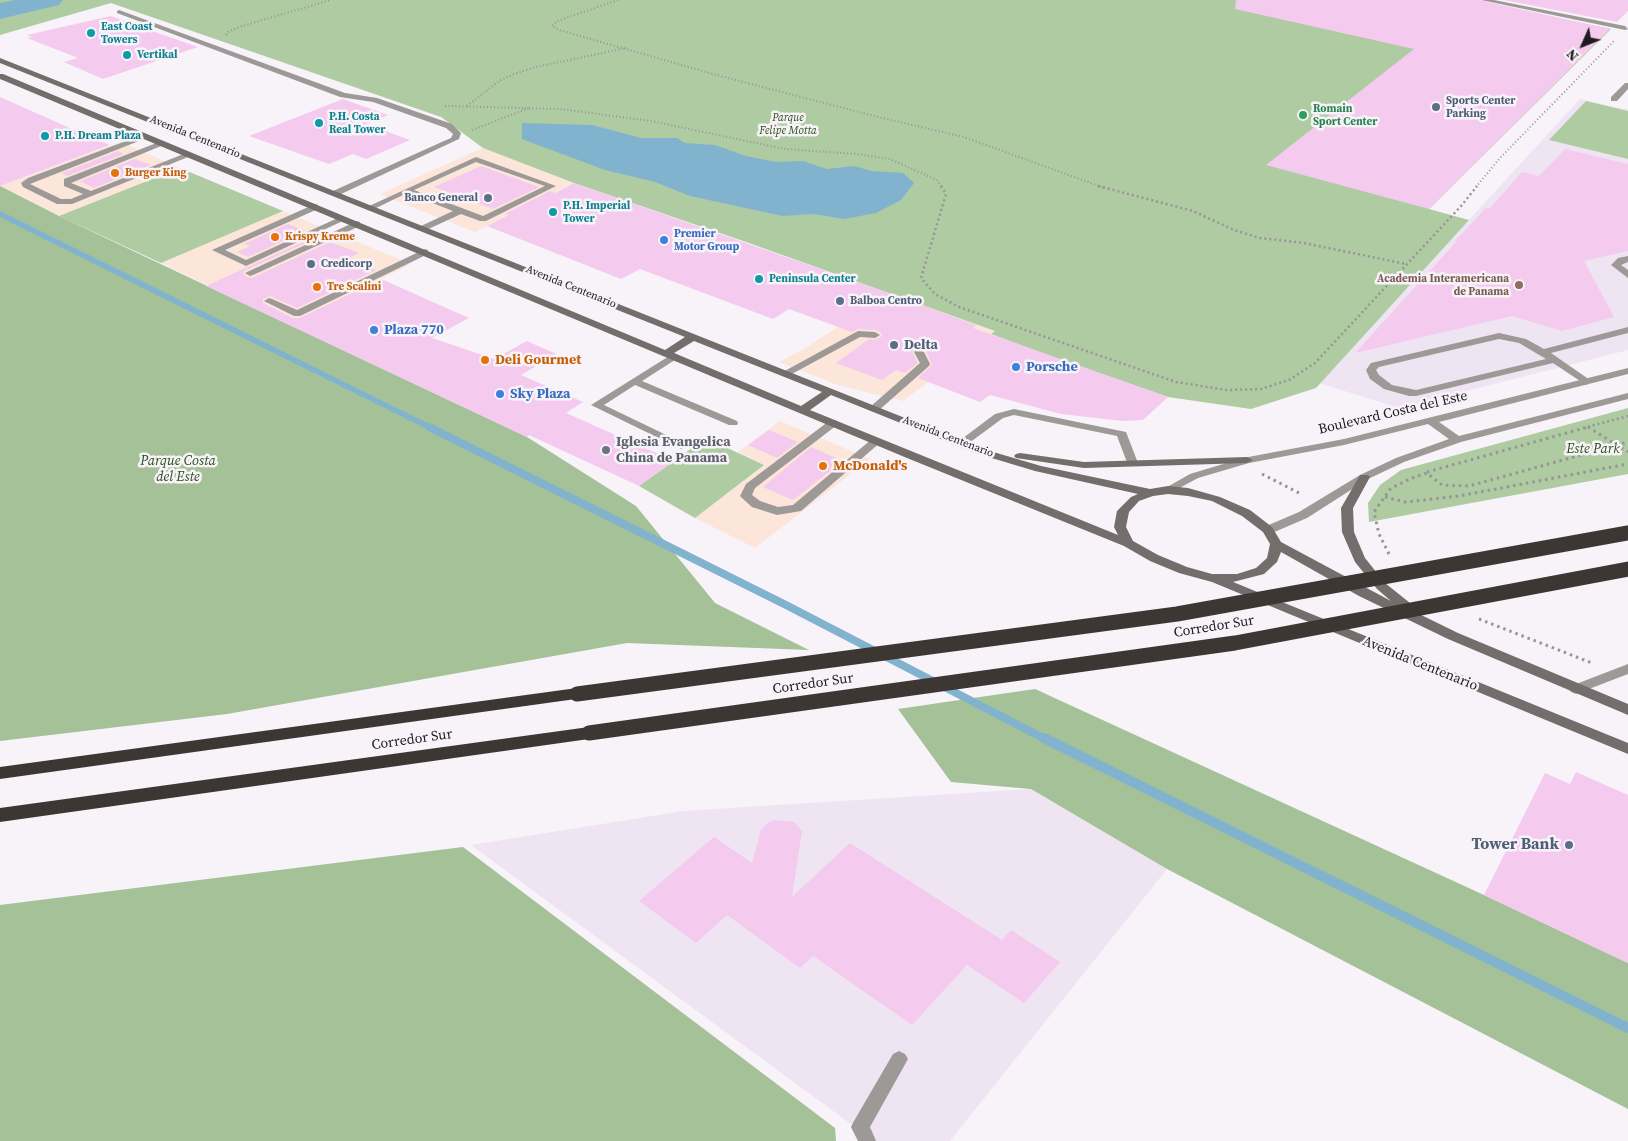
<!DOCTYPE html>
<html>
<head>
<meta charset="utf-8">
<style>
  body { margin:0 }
  #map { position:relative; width:1628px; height:1141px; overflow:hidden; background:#f8f2f9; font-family:"Source Serif 4",serif }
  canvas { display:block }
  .north { position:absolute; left:1558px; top:20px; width:50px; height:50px; -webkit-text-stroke:4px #f8f2f9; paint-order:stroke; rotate:226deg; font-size:14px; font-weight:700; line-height:20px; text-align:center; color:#1d1b1e }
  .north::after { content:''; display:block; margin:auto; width:18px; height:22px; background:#1d1b1e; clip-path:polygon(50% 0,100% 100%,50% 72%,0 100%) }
</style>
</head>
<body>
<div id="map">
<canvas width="1628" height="1141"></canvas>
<div class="north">N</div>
</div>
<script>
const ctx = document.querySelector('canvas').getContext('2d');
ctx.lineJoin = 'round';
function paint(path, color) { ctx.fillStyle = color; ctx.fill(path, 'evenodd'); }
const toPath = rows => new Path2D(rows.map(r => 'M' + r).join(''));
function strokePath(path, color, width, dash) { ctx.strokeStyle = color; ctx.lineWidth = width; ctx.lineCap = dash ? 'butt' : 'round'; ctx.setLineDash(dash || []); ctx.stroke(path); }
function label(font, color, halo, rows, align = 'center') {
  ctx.font = font + ' "Source Serif 4",serif'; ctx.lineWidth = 5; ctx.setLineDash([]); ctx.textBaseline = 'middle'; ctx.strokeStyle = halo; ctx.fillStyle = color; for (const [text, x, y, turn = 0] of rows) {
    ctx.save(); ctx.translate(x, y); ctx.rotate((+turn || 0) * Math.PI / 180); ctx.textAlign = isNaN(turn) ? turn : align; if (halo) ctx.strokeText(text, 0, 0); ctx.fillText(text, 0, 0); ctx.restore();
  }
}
const commercial = toPath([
  [121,142,180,168,59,216,0,186],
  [483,148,574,183,475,232,380,194],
  [283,211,328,230,411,264,290,324,161,263],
  [889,293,995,331,903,401,838,385,779,362,804,349],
  [780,421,870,459,755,548,695,518,764,465,738,452]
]);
const built = toPath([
  [1580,99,1628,110,1628,350,1399,408,1319,383],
  [1031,789,1167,869,950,1141,874,1141,471,845,684,811]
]);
const green = toPath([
  [0,0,1469,0,1611,29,1429,209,1469,220,1316,388,1251,409,1168,397,1042,353,991,334,995,331,746,242,574,183,483,148,441,117,111,3,0,35],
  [1586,101,1628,111,1628,159,1549,140],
  [180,168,283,211,161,263,59,216],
  [1628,408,1628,474,1369,522,1368,503,1380,485,1401,470],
  [706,438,764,465,695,518,639,486]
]);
const forest = toPath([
  [0,186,59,216,527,437,636,506,715,603,809,650,627,643,227,714,0,741],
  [1035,689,1484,895,1628,963,1628,1109,1167,869,1031,789,951,782,898,709],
  [463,847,835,1128,836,1141,0,1141,0,905]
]);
const water = toPath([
  [522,123,592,125,641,138,677,138,685,143,715,145,746,156,776,162,803,161,827,169,854,166,872,171,903,173,914,183,901,200,876,213,844,219,814,214,783,216,690,196,655,182,605,170,522,139]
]);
const streamFar2 = toPath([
  [0,214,431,428]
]);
const streamFar1 = toPath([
  [429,427,786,605,1047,740]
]);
const stream = toPath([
  [1044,738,1628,1028]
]);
const river = toPath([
  [15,0,63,0,59,5,0,19,0,3,15,0]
]);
const building = toPath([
  [1236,0,1479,0,1610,29,1429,209,1266,165,1414,49,1235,9],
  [1504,0,1628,0,1628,11,1617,22],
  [111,16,152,31,198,47,103,79,64,62,78,58,27,38,32,37,27,35],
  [0,97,72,129,110,145,0,186],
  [343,99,388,115,366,124,410,140,366,159,353,154,329,164,249,136],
  [1565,149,1628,164,1628,251,1584,261,1614,317,1562,331,1512,316,1355,353,1456,242,1455,241,1486,208,1489,209,1522,172,1539,176],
  [118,151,124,154,67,176,62,173],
  [135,159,151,165,94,188,80,181],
  [481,166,539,187,493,209,434,187],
  [574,183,889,293,976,325,973,328,1168,397,1143,420,1122,421,1061,414,990,395,980,402,918,378,932,365,926,351,920,347,912,352,918,363,905,373,896,370,882,380,836,363,869,339,875,340,881,337,882,334,876,330,858,329,852,332,789,309,773,319,640,269,621,279,487,226,509,215,505,214,550,191,555,193],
  [288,224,305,231,248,257,237,252,251,246,244,244],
  [316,236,319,237,244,271,243,274,249,278,254,277,330,242,359,253,348,258,376,270,297,308,270,296,263,299,263,303,293,318,300,318,381,279,469,318,432,338,494,359,527,341,556,354,521,375,583,402,566,413,674,461,639,486,529,435,527,437,206,286],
  [769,430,798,442,777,458,748,445],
  [811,447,843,461,793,500,763,487],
  [1576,772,1628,795,1628,963,1484,895,1545,773,1570,784],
  [775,820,794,822,802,831,792,897,850,843,1002,940,1011,930,1060,962,1024,1003,967,965,912,1025,813,956,800,968,727,915,696,943,639,901,714,837,752,863,761,830,769,822]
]);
const pathFar2 = toPath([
  [618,0,557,21,552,26,559,30,713,74,874,116,964,137,1102,187],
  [226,35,228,32,242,26,331,0],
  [445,106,560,109,651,121,785,149,857,154,890,159,937,180,942,187],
  [467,106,499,81,514,74,536,67,626,48],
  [472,130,529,108],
  [1476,187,1500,158,1614,41]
]);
const pathFar1 = toPath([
  [941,186,946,194,921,278,935,294,959,307,1176,382,1227,390,1261,389,1289,380,1315,363,1462,205,1477,186],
  [1098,186,1193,211,1234,230,1260,238,1304,243,1406,264],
  [1588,427,1590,428],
  [1583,428,1628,416]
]);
const path = toPath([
  [1588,427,1628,452],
  [1427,472,1588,427],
  [1262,474,1301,494],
  [1385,497,1405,502,1459,496,1628,464],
  [1389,554,1379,534,1374,512,1391,488,1412,478,1427,473,1442,485,1469,486,1628,442],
  [1479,619,1592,663]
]);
const service = toPath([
  [1481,0,1494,0,1625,26,1628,29,1625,30,1481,0],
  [119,10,345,93,377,98,452,124,461,133,459,139,339,195,333,195,333,191,444,141,451,138,453,134,446,128,373,102,340,97,117,13,117,11,119,10],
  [1625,83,1628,83,1628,89,1617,101,1611,101,1611,97,1625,83],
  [142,135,149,137,30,184,61,199,71,199,83,194,64,186,64,179,159,142,166,144,71,183,91,191,186,153,193,155,72,204,57,204,23,187,21,183,28,178,142,135],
  [476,157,556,186,486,221,480,221,461,214,424,231,420,228,421,226,453,211,407,193,374,209,367,207,476,157],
  [476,162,545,186,483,216,414,190,476,162],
  [315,204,318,205,318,209,225,250,246,260,340,217,346,217,347,219,246,266,212,250,315,204],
  [357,221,360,222,360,226,253,275,250,276,245,273,357,221],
  [425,249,428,250,428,254,300,316,294,316,264,301,269,298,272,299,297,310,425,249],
  [1628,256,1628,262,1621,265,1628,270,1628,278,1611,265,1618,258,1628,256],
  [1628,327,1628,333,1551,353,1590,380,1591,382,1586,385,1553,363,1416,396,1409,396,1384,389,1370,379,1366,370,1371,363,1499,333,1526,339,1544,349,1628,327],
  [1499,339,1519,343,1546,359,1416,390,1392,385,1379,375,1376,370,1379,367,1499,339],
  [858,331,875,332,880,335,875,338,860,337,790,375,782,375,781,373,858,331],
  [919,349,924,352,930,364,929,366,878,411,870,411,869,409,870,407,920,363,914,352,919,349],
  [674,353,679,356,678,358,642,381,737,421,738,423,737,425,729,425,635,385,604,405,685,444,687,446,681,449,591,405,674,353],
  [1014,409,1126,432,1138,463,1132,466,1128,465,1117,436,1014,415,1003,418,965,446,961,447,955,444,995,414,1014,409],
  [833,420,837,421,838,423,837,425,755,488,752,495,760,501,778,507,793,505,872,439,880,439,882,441,801,511,777,515,752,507,742,498,740,496,746,484,829,421,833,420],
  [1628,664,1628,674,1576,694,1571,692,1569,689,1571,686,1628,664],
  [899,1051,905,1054,908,1059,870,1127,876,1141,858,1141,851,1127,854,1121,893,1054,899,1051]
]);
const tertiary = toPath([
  [1628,368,1628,374,1439,422,1459,436,1628,393,1628,399,1461,442,1404,462,1368,479,1307,518,1272,533,1268,534,1262,530,1264,527,1299,512,1360,475,1396,458,1449,439,1428,424,1344,445,1249,463,1198,478,1172,492,1168,494,1162,490,1190,474,1243,458,1344,439,1628,368]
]);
const secondary = toPath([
  [0,58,983,449,1041,466,1150,489,1168,486,1188,488,1220,497,1250,510,1272,527,1281,542,1391,601,1377,589,1355,562,1342,532,1341,508,1360,475,1368,475,1370,477,1353,508,1354,532,1365,558,1385,583,1415,607,1416,610,1415,612,1458,633,1628,704,1628,715,1448,639,1359,596,1281,552,1277,562,1264,574,1233,582,1628,743,1628,754,1212,582,1179,573,1150,561,1124,546,907,458,0,79,0,74,3,74,665,350,685,337,0,63,0,58],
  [694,341,822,392,801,406,674,353,694,341],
  [831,395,975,453,1035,471,1138,494,1131,497,1117,511,1114,527,1118,535,810,410,831,395],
  [1168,494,1188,496,1212,501,1242,516,1263,532,1270,544,1267,558,1256,568,1237,574,1212,574,1187,567,1158,555,1133,541,1126,527,1129,512,1139,501,1153,496,1168,494],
  [1020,453,1084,462,1247,457,1253,460,1247,463,1084,468,1016,458,1014,456,1016,454,1020,453]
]);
const motorway = toPath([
  [577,688,583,690,585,694,583,698,0,779,0,767,577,688],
  [589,727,595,729,598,733,595,737,589,739,0,822,0,808,589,727]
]);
const motorwayBridge = toPath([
  [577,694,1177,614,1628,533],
  [589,733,1235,643,1628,569]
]);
const markers = [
  [91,33,5,"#0f9aa8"],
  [127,55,5,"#0f9aa8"],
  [1436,107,5,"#5c6f8a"],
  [1303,115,5,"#2e9e5b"],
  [319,123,5,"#0f9aa8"],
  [45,136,5,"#0f9aa8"],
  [115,173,5,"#e8710a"],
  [488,198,5,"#5c6f8a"],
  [553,212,5,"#0f9aa8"],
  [275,237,5,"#e8710a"],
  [664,240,5,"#3f7fe0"],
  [311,264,5,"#5c6f8a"],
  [759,279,5,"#0f9aa8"],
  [1519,285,5,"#8d6e63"],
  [317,287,5,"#e8710a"],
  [840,301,5,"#5c6f8a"],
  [374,330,5,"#3f7fe0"],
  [894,345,5,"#5c6f8a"],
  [485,360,5,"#e8710a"],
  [1016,367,5,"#3f7fe0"],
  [500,394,5,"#3f7fe0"],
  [606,450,5,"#6b7280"],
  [823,466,5,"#e8710a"],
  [1569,845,5,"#5c6f8a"]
];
const farCulturenames = [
  ["East Coast",101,27],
  ["Towers",101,40],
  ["Vertikal",137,55],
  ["P.H. Costa",329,117],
  ["Real Tower",329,130],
  ["P.H. Dream Plaza",55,136],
  ["P.H. Imperial",563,206],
  ["Tower",563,219],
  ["Peninsula Center",769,279]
];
const farServicenames = [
  ["Sports Center",1446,101],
  ["Parking",1446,114],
  ["Banco General",478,198,"right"],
  ["Credicorp",321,264],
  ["Balboa Centro",850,301]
];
const farLeisurenames = [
  ["Romain",1313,109],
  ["Sport Center",1313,122]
];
const farParknames = [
  ["Parque",788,118],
  ["Felipe Motta",788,131]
];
const farStreetnames = [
  ["Avenida Centenario",195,137,22],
  ["Avenida Centenario",571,287,22],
  ["Avenida Centenario",948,437,21]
];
const farFoodnames = [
  ["Burger King",125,173],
  ["Krispy Kreme",285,237],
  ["Tre Scalini",327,287]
];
const farShopnames = [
  ["Premier",674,234],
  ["Motor Group",674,247]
];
const farEducationnames = [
  ["Academia Interamericana",1509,279],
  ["de Panama",1509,292]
];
const shopNames = [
  ["Plaza 770",384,330],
  ["Porsche",1026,367],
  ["Sky Plaza",510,394]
];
const serviceNames = [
  ["Delta",904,345]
];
const foodNames = [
  ["Deli Gourmet",495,360],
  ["McDonald's",833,466]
];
const streetNames = [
  ["Boulevard Costa del Este",1393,413,-13],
  ["Corredor Sur",1214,627,-9],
  ["Avenida Centenario",1420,664,22],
  ["Corredor Sur",813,684,-8],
  ["Corredor Sur",412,740,-8]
];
const worshipNames = [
  ["Iglesia Evangelica",616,442],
  ["China de Panama",616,458]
];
const parkNames = [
  ["Este Park",1593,449],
  ["Parque Costa",178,461],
  ["del Este",178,477]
];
const nearServicenames = [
  ["Tower Bank",1559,845]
];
paint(commercial, '#fce5d9');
paint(built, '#efe4f2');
paint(green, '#aecba2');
paint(forest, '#a4c198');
paint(water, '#81b3ce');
strokePath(streamFar2, '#81b3ce', 5.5);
strokePath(streamFar1, '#81b3ce', 8);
strokePath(stream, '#81b3ce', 10);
paint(river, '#81b3ce');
paint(building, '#f4cbee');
strokePath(pathFar2, '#989499', 2, [1, 2.5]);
strokePath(pathFar1, '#989499', 2.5, [2, 3]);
strokePath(path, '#989499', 3, [2.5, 4]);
paint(service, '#9d9997');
paint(tertiary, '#9d9997');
paint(secondary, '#736e6b');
paint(motorway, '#3d3733');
strokePath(motorwayBridge, '#3d3733', 15);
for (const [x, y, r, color] of markers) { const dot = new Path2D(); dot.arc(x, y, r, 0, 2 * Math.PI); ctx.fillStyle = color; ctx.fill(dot); strokePath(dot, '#f8f2f9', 2); }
label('bold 11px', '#0d838f', '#f8f2f9', farCulturenames, 'left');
label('bold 11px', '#4e5e75', '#f8f2f9', farServicenames, 'left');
label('bold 11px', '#27864d', '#f8f2f9', farLeisurenames, 'left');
label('italic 11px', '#2a5018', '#f8f2f9', farParknames);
label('11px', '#1d1b1e', '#f8f2f9', farStreetnames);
label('bold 11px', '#c56008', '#f8f2f9', farFoodnames, 'left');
label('bold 11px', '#366cbe', '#f8f2f9', farShopnames, 'left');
label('bold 11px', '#785e54', '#f8f2f9', farEducationnames, 'right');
label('bold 14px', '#366cbe', '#f8f2f9', shopNames, 'left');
label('bold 14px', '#4e5e75', '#f8f2f9', serviceNames, 'left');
label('bold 14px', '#c56008', '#f8f2f9', foodNames, 'left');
label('14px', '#1d1b1e', '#f8f2f9', streetNames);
label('bold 14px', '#5b616d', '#f8f2f9', worshipNames, 'left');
label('italic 14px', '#2a5018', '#f8f2f9', parkNames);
label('bold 16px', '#4e5e75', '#f8f2f9', nearServicenames, 'right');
</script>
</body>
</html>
